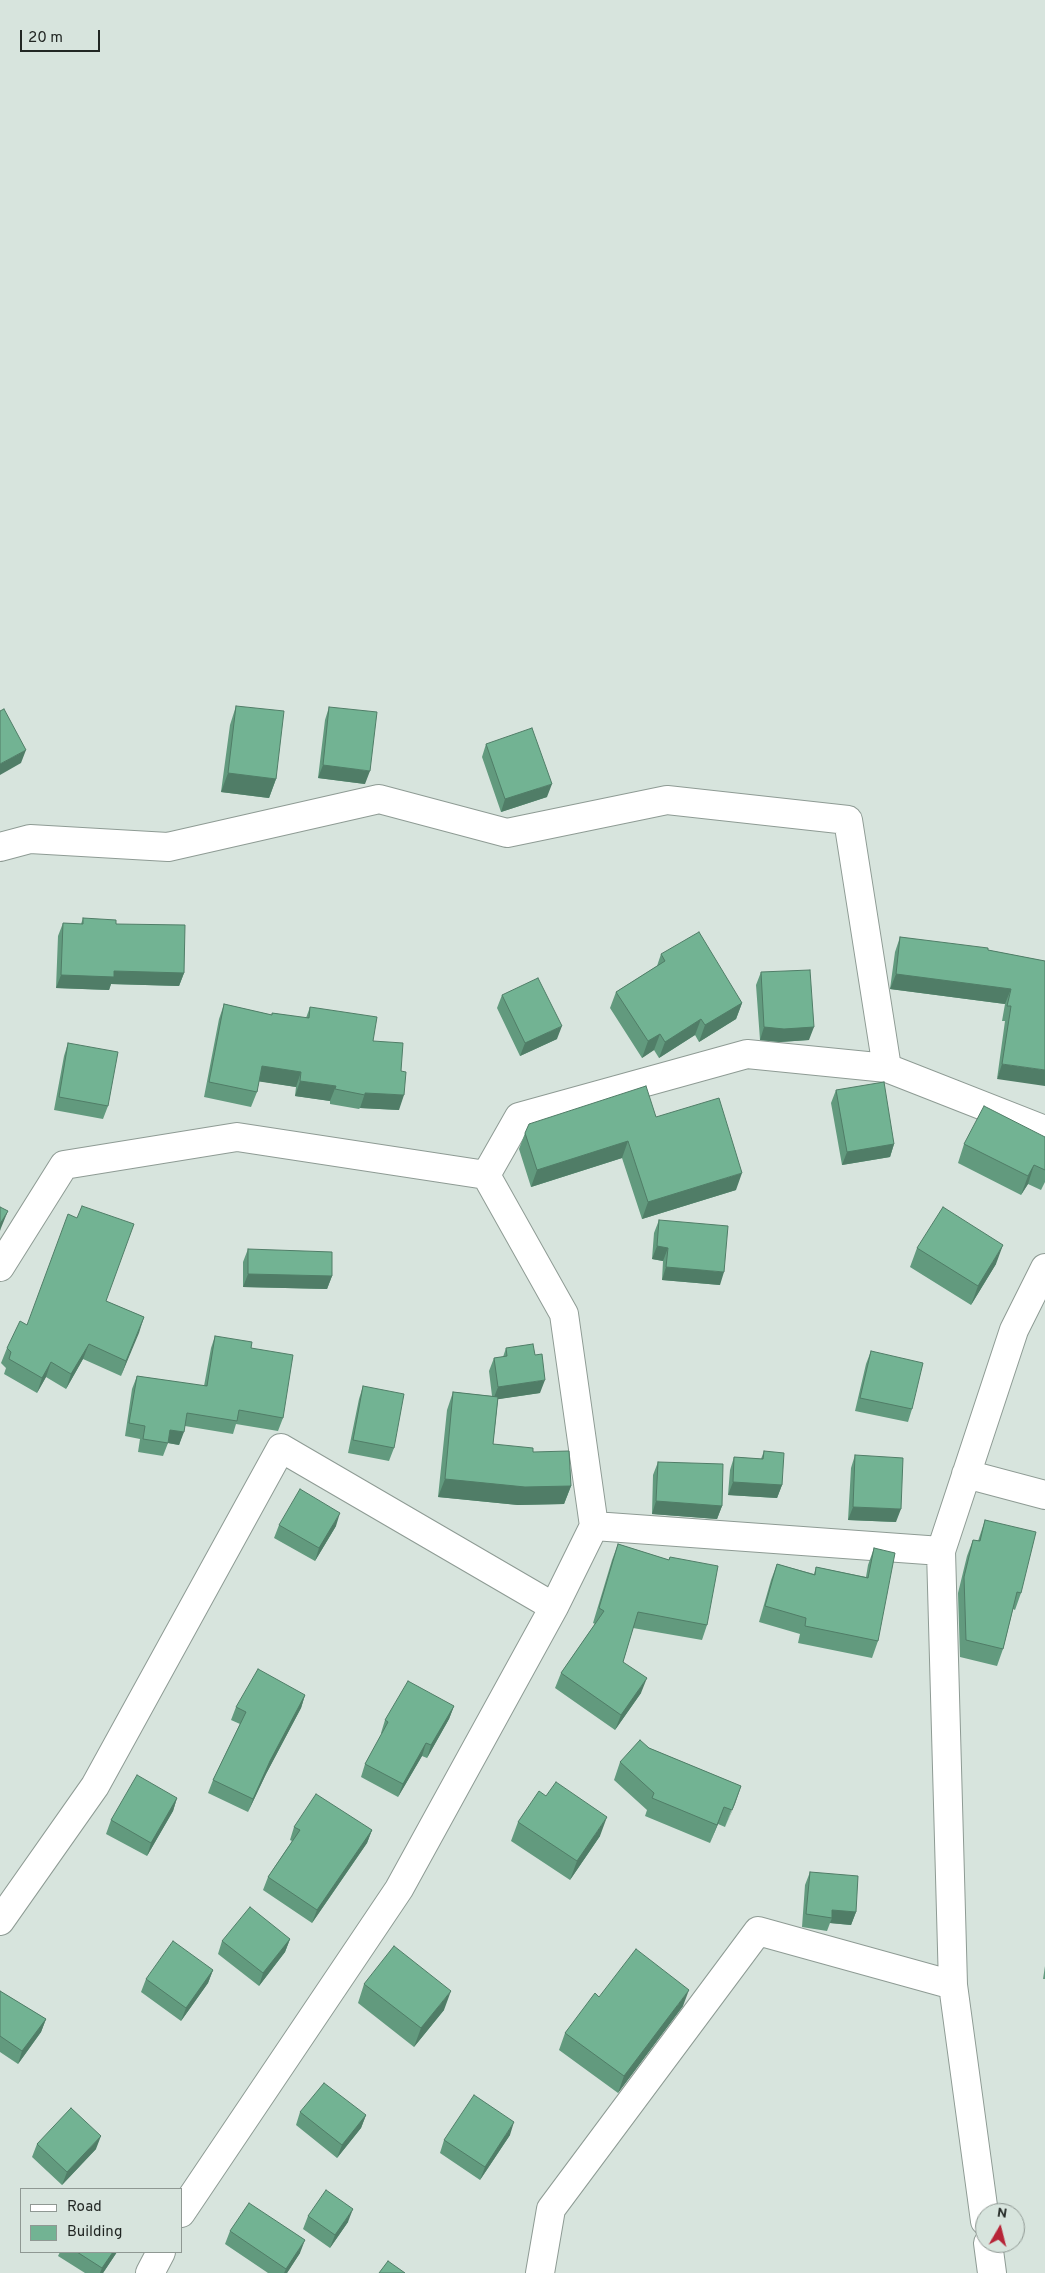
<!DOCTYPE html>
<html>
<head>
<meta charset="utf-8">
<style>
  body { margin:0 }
  #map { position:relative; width:1045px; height:2273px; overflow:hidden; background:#d7e4dd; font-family:Overpass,sans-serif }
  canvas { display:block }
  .legend { position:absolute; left:20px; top:2188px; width:162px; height:65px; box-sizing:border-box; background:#d7e4dd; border:1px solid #8f9893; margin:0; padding:6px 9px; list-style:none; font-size:15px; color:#222724 }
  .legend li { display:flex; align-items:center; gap:10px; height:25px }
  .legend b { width:25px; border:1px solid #8f9893 }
  .north { position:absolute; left:975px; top:2203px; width:50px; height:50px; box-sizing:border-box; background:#d7e4dd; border:1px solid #8f9893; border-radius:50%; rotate:8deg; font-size:14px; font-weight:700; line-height:20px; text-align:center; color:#222724 }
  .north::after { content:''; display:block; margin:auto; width:18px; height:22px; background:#b72538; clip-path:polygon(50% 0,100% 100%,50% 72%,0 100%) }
  .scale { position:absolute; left:20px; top:30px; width:80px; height:22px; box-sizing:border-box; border:2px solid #222724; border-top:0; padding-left:6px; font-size:15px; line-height:18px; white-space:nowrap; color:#222724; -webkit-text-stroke:4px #d7e4dd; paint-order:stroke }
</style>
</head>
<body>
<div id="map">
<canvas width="1045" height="2273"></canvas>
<ul class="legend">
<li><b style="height:6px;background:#fff"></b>Road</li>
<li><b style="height:14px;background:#72b393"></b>Building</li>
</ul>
<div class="north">N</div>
<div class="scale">20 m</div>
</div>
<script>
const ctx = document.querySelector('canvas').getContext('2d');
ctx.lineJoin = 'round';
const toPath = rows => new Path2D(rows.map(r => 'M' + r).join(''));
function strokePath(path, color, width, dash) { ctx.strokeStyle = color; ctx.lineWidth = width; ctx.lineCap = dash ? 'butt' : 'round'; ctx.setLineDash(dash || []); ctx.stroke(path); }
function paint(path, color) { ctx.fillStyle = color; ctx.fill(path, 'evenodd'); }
const street = toPath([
  [0,847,30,839,168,847,379,799,507,833,667,800,848,820,887,1068],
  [486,1175,519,1117,747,1054,887,1068,1045,1130],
  [0,1267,64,1165,237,1137,486,1175,564,1314,594,1526,554,1607,399,1889,181,2213],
  [966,1474,1045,1495],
  [594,1526,941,1551],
  [0,1921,95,1786,281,1448,554,1607],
  [985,2221,953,1985,941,1551,1014,1330,1045,1268],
  [988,2243,992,2273],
  [150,2273,161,2252],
  [540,2273,551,2209,758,1931,953,1985]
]);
const wall = toPath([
  [236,706,276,779,269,798,221,792,230,725],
  [329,707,365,784,318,778,325,720],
  [486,744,547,797,501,812,482,757],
  [83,918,116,924,184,973,179,986,111,984,109,990,56,988,58,936,63,923,81,924],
  [900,937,988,950,1045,961,997,1079,1005,1021,1002,1021,1005,1004,890,989,895,952],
  [661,954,742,1003,736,1019,699,1042,695,1035,659,1058,654,1050,642,1058,610,1008,616,992,657,966],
  [761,972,809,1040,780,1042,760,1040,756,985],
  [502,995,557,1039,520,1056,497,1008],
  [224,1004,272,1015,272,1013,306,1018,310,1007,373,1041,399,1110,360,1108,359,1109,330,1104,330,1101,295,1096,296,1087,259,1081,257,1092,251,1107,204,1097,219,1019],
  [68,1043,108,1106,103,1119,54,1110,64,1056],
  [836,1090,894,1144,890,1157,842,1165,831,1103],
  [656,1117,736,1190,642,1219,622,1158,531,1187,519,1149,525,1133],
  [1045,1137,1045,1182,1041,1190,1028,1184,1021,1195,958,1163,964,1144],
  [659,1220,720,1285,662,1280,663,1261,652,1259,654,1233],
  [917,1248,996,1264,971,1305,910,1267],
  [248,1249,332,1276,327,1289,243,1287,243,1262],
  [106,1301,144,1317,121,1376,83,1359,66,1389,46,1377,37,1393,4,1374,6,1368,1,1363,7,1348,27,1325],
  [215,1336,251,1348,283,1418,278,1431,236,1424,233,1434,185,1426,179,1445,168,1443,163,1456,138,1452,140,1439,125,1436,132,1389,137,1376,204,1386,211,1348],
  [506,1348,540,1393,498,1399,493,1444,533,1452,571,1486,564,1504,518,1505,438,1497,447,1410,453,1392,492,1396,489,1371,494,1358,503,1357],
  [871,1351,912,1409,908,1422,855,1411,866,1364],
  [363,1386,394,1448,389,1461,348,1453,359,1399],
  [764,1451,782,1485,777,1498,728,1495,730,1470,734,1457,761,1459],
  [855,1455,896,1522,848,1520,851,1468],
  [658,1462,722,1506,717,1519,652,1514,653,1475],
  [985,1520,1021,1593,1015,1610,1013,1609,1003,1649,997,1666,960,1657,958,1593,967,1556,973,1540,978,1541],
  [279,1525,336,1526,315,1561,274,1538],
  [618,1544,669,1560,670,1557,707,1625,702,1640,633,1628,623,1662,641,1693,615,1730,555,1688,561,1673,595,1624,593,1623,612,1560],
  [874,1548,878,1641,872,1658,798,1643,800,1634,759,1622,771,1580,777,1564,814,1574,816,1567,866,1577,868,1565],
  [305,1695,301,1708,266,1774,248,1812,208,1793,213,1780,240,1724,231,1720,236,1707],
  [454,1706,449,1719,427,1758,422,1756,398,1797,361,1777,365,1764,382,1734,381,1733,385,1720],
  [649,1748,741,1786,725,1827,718,1824,710,1843,645,1816,647,1810,614,1780,620,1762],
  [177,1798,173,1811,147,1856,106,1834,111,1820],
  [518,1822,600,1836,570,1880,511,1841],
  [294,1827,372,1830,367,1843,312,1923,263,1890,268,1877,292,1841,290,1840],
  [810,1872,856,1912,851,1925,830,1923,827,1931,802,1927,805,1885],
  [290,1939,285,1952,259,1986,218,1954,222,1941],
  [1045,1966,1045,1979,1043,1979],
  [213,1970,208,1983,181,2021,141,1992,146,1979],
  [364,1984,444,2010,414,2047,358,2003],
  [0,1991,46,2019,41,2032,18,2064,0,2052],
  [599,1997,683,2006,618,2093,559,2050,565,2033],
  [300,2112,366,2115,361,2128,337,2158,296,2125],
  [510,2135,480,2180,440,2153,444,2140],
  [37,2144,96,2149,62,2185,32,2157],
  [308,2216,348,2222,330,2248,303,2229],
  [230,2231,300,2253,287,2273,268,2273,225,2244],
  [60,2252,117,2252,103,2273,85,2273,58,2256]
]);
const shadedWall = toPath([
  [26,750,21,763,0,775,0,764],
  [323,765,370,771,365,784,318,778],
  [228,773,276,779,269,798,221,792],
  [552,784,547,797,501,812,505,799],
  [114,971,184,973,179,986,111,984,109,990,56,988,61,975],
  [896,974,1011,989,1005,1004,890,989],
  [742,1003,736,1019,699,1042,705,1025],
  [701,1019,695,1035,659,1058,665,1042],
  [562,1026,557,1039,520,1056,525,1043],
  [764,1027,814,1027,809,1040,780,1042,760,1040],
  [660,1034,654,1050,642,1058,648,1041],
  [1002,1064,1045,1070,1045,1086,997,1079],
  [262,1066,301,1072,296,1087,256,1081],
  [300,1081,336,1086,330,1101,295,1096],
  [365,1093,404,1095,399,1110,360,1108],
  [628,1141,622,1158,531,1187,537,1170],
  [894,1144,890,1157,842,1165,847,1152],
  [1034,1165,1028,1184,1021,1195,1028,1176],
  [742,1173,736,1190,642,1219,648,1202],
  [8,1211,1,1228,0,1231,0,1224],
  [1003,1245,996,1264,971,1305,978,1286],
  [657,1246,668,1248,663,1261,652,1259],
  [666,1267,724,1272,720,1285,662,1280],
  [248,1274,332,1276,327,1289,243,1287],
  [144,1317,139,1333,121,1376,126,1361],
  [89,1344,83,1359,66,1389,71,1374],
  [51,1362,46,1377,37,1393,42,1378],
  [545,1380,540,1393,493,1400,498,1387],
  [170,1430,184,1432,179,1445,168,1443],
  [445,1479,571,1486,564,1504,518,1505,438,1497],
  [733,1482,782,1485,777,1498,728,1495],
  [656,1501,722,1506,717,1519,652,1514],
  [853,1507,901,1509,896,1522,848,1520],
  [340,1513,336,1526,315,1561,319,1548],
  [647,1678,641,1693,615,1730,621,1715],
  [305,1695,301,1708,266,1774,248,1812,253,1799,270,1761],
  [454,1706,449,1719,427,1758,431,1745],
  [426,1743,422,1756,398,1797,403,1784],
  [741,1786,735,1804,725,1827,732,1810],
  [177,1798,173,1811,147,1856,151,1843],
  [724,1807,718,1824,710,1843],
  [607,1817,600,1836,570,1880,577,1861],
  [372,1830,367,1843,312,1923,317,1910],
  [832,1910,856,1912,851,1925,830,1923,832,1918],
  [290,1939,285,1952,259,1986,263,1973],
  [213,1970,208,1983,181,2021,186,2008],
  [689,1990,683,2006,618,2093,624,2076],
  [451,1991,444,2010,414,2047,421,2028],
  [46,2019,41,2032,18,2064,22,2051],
  [366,2115,361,2128,337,2158,342,2145],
  [514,2122,510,2135,480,2180,485,2167],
  [101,2136,96,2149,62,2185,67,2172],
  [353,2209,348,2222,330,2248,335,2235],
  [305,2240,300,2253,287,2273,284,2273,286,2269],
  [113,2252,117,2252,103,2273,100,2273,102,2268]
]);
const building = toPath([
  [236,706,284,711,276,779,228,773,236,706],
  [329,707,377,712,370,771,323,765,329,707],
  [4,709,26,750,0,764,0,711,4,709],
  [532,728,552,784,505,799,486,744,532,728],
  [83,918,116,920,116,924,185,925,184,973,114,971,114,977,61,975,63,923,83,924,83,918],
  [699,932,742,1003,705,1025,701,1019,665,1042,660,1034,648,1041,616,992,665,961,661,954,699,932],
  [900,937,988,948,988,950,1045,961,1045,1070,1002,1064,1011,1006,1007,1006,1011,989,896,974,900,937],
  [810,970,814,1027,784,1029,764,1027,761,972,810,970],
  [538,978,562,1026,525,1043,502,995,538,978],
  [224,1004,272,1015,272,1013,309,1018,310,1007,377,1017,373,1041,403,1043,401,1071,406,1072,404,1095,365,1093,365,1095,335,1089,336,1086,300,1081,301,1072,262,1066,257,1092,209,1082,224,1004],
  [68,1043,118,1052,108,1106,59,1097,68,1043],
  [884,1082,894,1144,847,1152,836,1090,884,1082],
  [646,1086,656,1117,719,1098,742,1173,648,1202,628,1141,537,1170,525,1133,529,1124,646,1086],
  [984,1106,1045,1137,1045,1170,1034,1165,1028,1176,964,1144,984,1106],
  [82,1206,134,1224,106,1301,144,1317,126,1361,89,1344,71,1374,51,1362,42,1378,9,1359,11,1352,7,1348,20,1321,27,1325,68,1214,77,1218,82,1206],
  [0,1207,8,1211,0,1224,0,1207],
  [943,1207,1003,1245,978,1286,917,1248,943,1207],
  [659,1220,728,1226,724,1272,666,1267,668,1248,657,1246,659,1220],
  [248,1249,332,1252,332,1276,248,1274,248,1249],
  [215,1336,252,1342,251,1348,293,1355,283,1418,239,1410,237,1421,187,1413,184,1432,170,1430,168,1443,143,1439,145,1426,129,1423,137,1376,207,1386,215,1336],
  [533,1344,535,1355,542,1354,545,1380,498,1387,494,1358,507,1356,506,1348,533,1344],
  [871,1351,923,1363,912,1409,860,1398,871,1351],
  [363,1386,404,1394,394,1448,353,1440,363,1386],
  [453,1392,498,1397,493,1444,533,1448,533,1452,569,1451,571,1486,525,1487,445,1479,453,1392],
  [764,1451,784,1453,782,1485,733,1482,734,1457,763,1459,764,1451],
  [855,1455,903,1458,901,1509,853,1507,855,1455],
  [658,1462,723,1464,722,1506,656,1501,658,1462],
  [300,1489,340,1513,319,1548,279,1525,300,1489],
  [985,1520,1036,1532,1021,1593,1017,1592,1003,1649,966,1640,964,1577,973,1540,980,1541,985,1520],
  [618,1544,669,1560,670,1557,718,1566,707,1625,638,1612,623,1662,647,1678,621,1715,561,1673,604,1611,599,1608,618,1544],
  [874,1548,895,1553,878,1641,805,1626,806,1618,765,1606,777,1564,815,1575,816,1567,868,1578,874,1548],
  [258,1669,305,1695,270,1761,253,1799,213,1780,246,1712,236,1707,258,1669],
  [408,1681,454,1706,431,1745,426,1743,403,1784,365,1764,388,1722,385,1720,408,1681],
  [640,1740,649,1748,741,1786,732,1810,724,1807,717,1825,652,1798,654,1793,620,1762,640,1740],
  [137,1775,177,1798,151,1843,111,1820,137,1775],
  [556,1782,607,1817,577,1861,518,1822,539,1791,546,1796,556,1782],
  [316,1794,372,1830,317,1910,268,1877,300,1830,294,1827,316,1794],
  [810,1872,858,1876,856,1912,832,1910,832,1918,806,1914,810,1872],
  [250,1907,290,1939,263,1973,222,1941,250,1907],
  [173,1941,213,1970,186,2008,146,1979,173,1941],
  [394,1946,451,1991,421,2028,364,1984,394,1946],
  [636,1949,689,1990,624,2076,565,2033,595,1993,599,1997,636,1949],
  [0,1991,46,2019,22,2051,0,2036,0,1991],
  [324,2083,366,2115,342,2145,300,2112,324,2083],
  [474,2095,514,2122,485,2167,444,2140,474,2095],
  [71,2108,101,2136,67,2172,37,2144,71,2108],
  [326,2190,353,2209,335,2235,308,2216,326,2190],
  [249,2203,305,2240,286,2269,230,2231,249,2203],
  [77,2252,113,2252,102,2268,77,2252],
  [388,2261,405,2273,379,2273,388,2261]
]);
strokePath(street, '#8e9b94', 30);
strokePath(street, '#fff', 28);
paint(wall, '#629a7e');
paint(shadedWall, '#507d67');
paint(building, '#72b393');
strokePath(building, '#507d67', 1);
</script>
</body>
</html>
